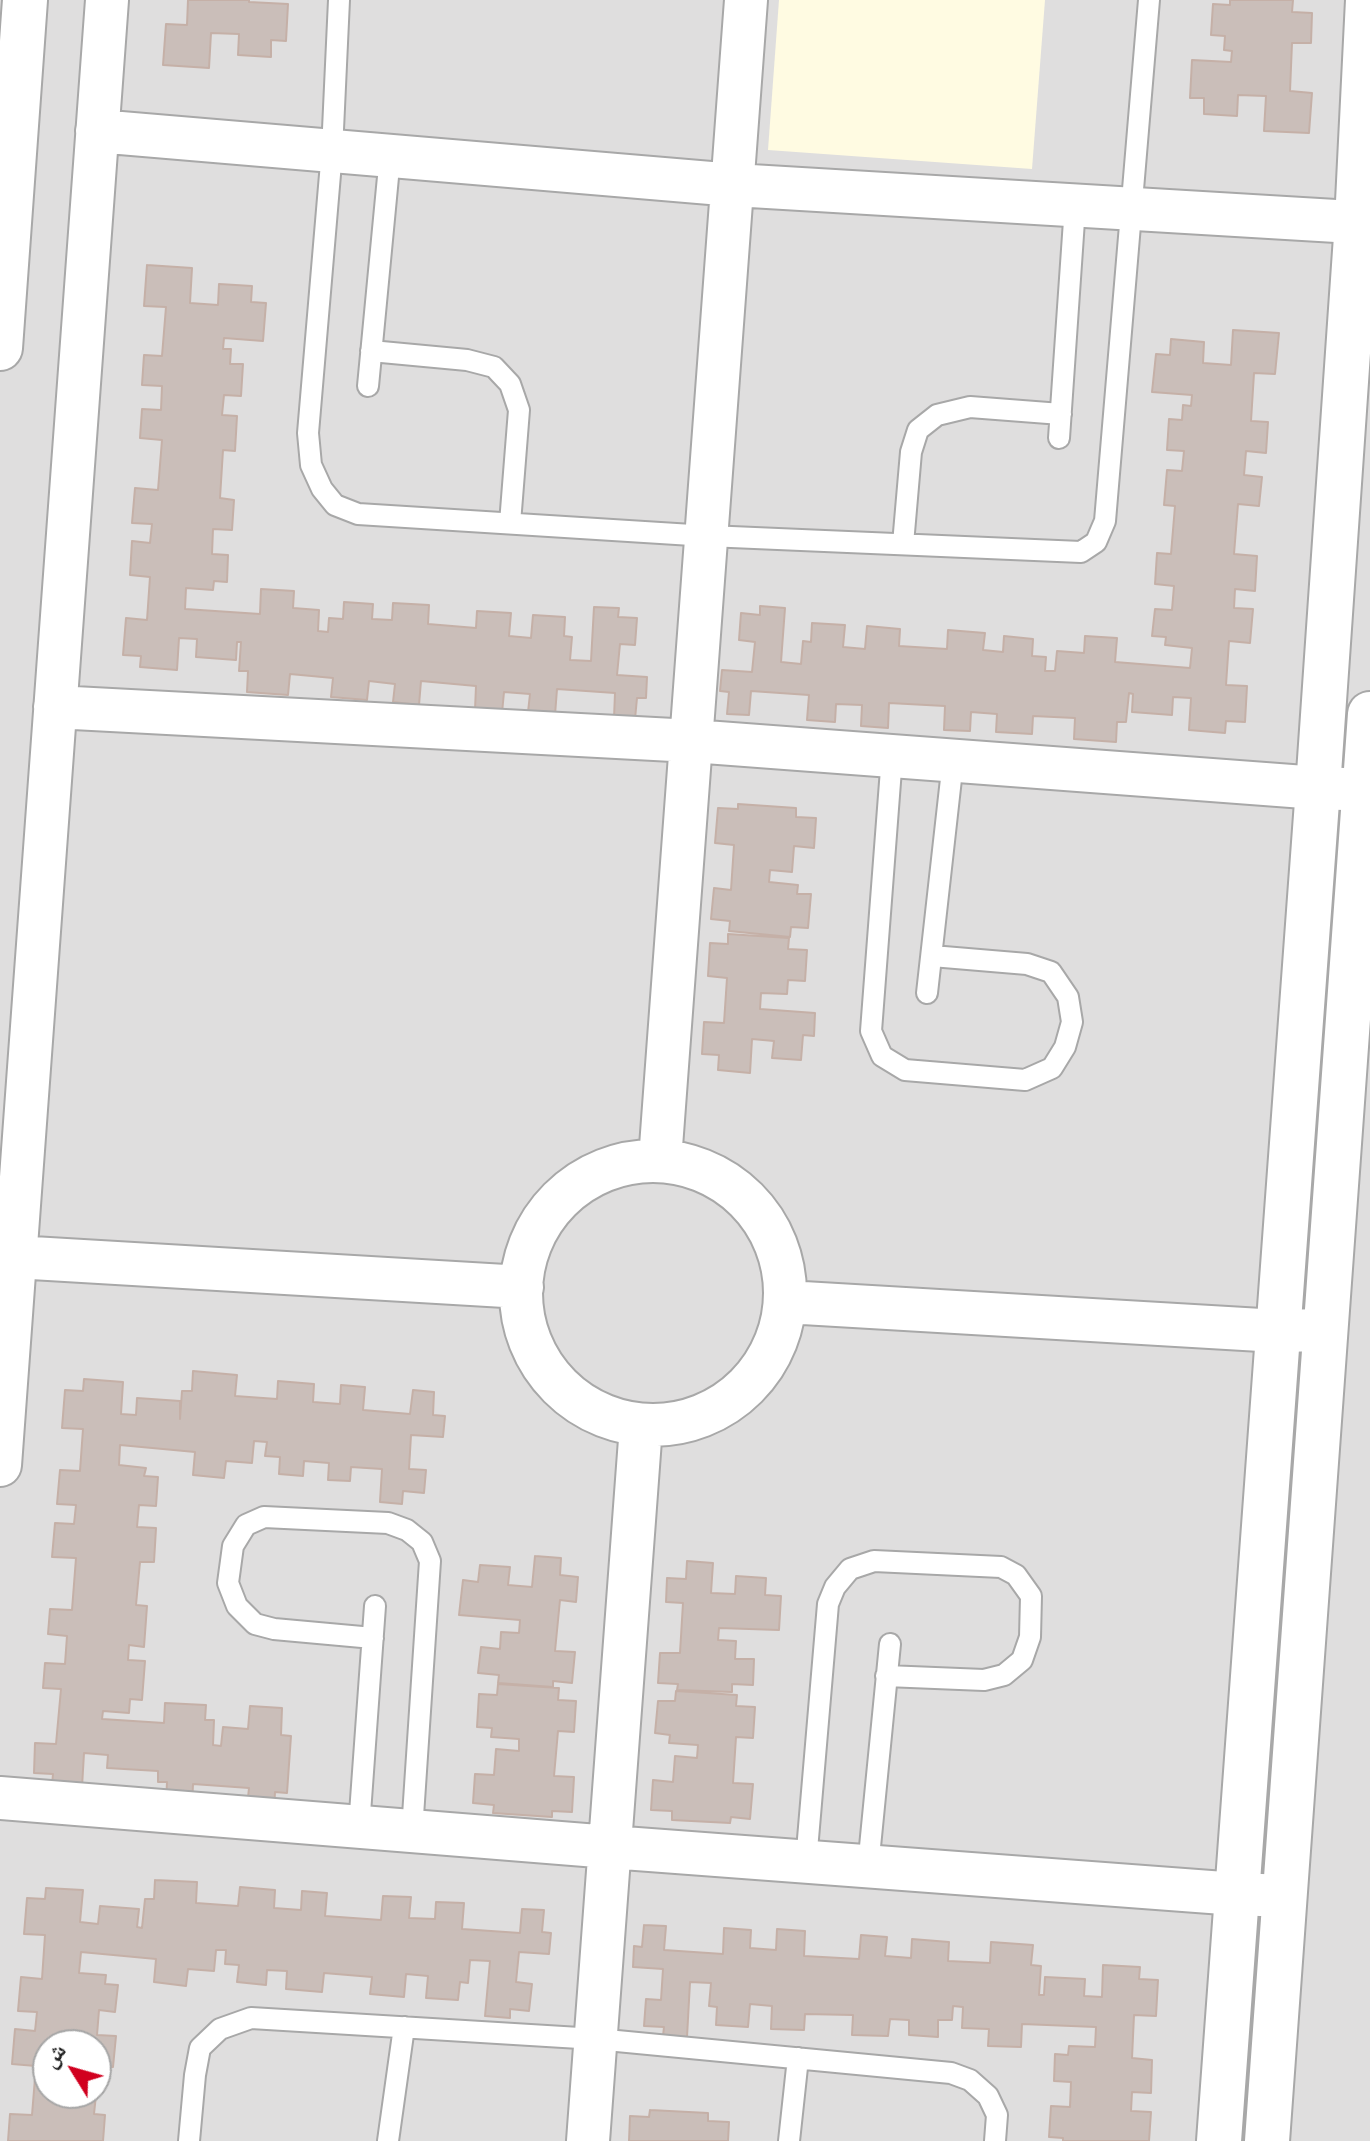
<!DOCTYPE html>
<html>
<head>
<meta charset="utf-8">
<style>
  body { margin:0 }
  #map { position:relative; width:1370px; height:2141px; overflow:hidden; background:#f2ece6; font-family:"Nunito Sans","Noto Naskh Arabic",sans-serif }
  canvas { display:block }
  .north { position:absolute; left:32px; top:2029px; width:80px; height:80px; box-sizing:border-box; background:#fff; border:2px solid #a6a6a6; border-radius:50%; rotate:307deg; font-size:22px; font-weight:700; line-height:32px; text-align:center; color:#212121 }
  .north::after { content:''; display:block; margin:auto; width:28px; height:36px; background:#d1001f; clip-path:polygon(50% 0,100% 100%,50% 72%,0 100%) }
</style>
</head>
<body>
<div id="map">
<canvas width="1370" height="2141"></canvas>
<div class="north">ش</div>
</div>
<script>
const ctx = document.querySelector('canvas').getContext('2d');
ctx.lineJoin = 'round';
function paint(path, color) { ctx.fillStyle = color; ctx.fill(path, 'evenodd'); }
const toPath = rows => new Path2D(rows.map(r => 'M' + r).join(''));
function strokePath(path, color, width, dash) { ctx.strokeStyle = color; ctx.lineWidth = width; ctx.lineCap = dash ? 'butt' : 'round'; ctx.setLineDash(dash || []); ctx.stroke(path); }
const residential = toPath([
  [0,0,1370,0,1370,2141,0,2141],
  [48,2045,96,2045,96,2093,48,2093]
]);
const education = toPath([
  [779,0,1045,0,1032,169,768,150]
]);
const building = toPath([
  [188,0,249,0,249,2,288,4,286,41,271,40,271,57,238,55,239,34,211,33,209,68,163,65,166,24,187,25,188,0],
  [1230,0,1293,0,1292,12,1312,13,1311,43,1292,43,1290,91,1312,93,1309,133,1264,131,1266,96,1238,95,1237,116,1204,114,1204,98,1190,98,1192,60,1231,62,1232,51,1224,50,1225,36,1211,35,1213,4,1230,5,1230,0],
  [147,265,192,268,190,303,218,305,219,284,252,286,251,302,266,303,263,341,224,338,223,349,231,349,230,364,243,364,241,396,224,395,222,415,237,416,235,451,223,450,220,498,234,500,232,530,213,529,212,554,228,555,227,582,214,581,213,590,186,588,185,609,260,614,261,589,294,591,293,608,319,610,318,631,328,632,329,618,343,619,344,602,373,604,372,619,392,620,393,603,429,605,428,624,476,628,477,611,511,613,509,636,531,638,533,615,565,617,564,636,572,637,570,660,591,661,594,607,619,608,618,617,637,618,635,645,620,644,617,675,647,677,646,698,637,698,635,719,614,718,615,693,557,689,555,715,528,712,530,694,504,692,502,713,475,710,476,686,421,681,419,705,393,702,395,684,369,681,367,700,331,697,333,678,290,674,288,695,247,692,248,671,239,671,241,642,237,642,236,660,196,657,197,639,179,638,177,670,140,667,141,656,123,655,126,618,147,620,150,577,130,575,132,541,150,543,152,524,132,523,135,488,158,490,162,440,140,438,142,409,161,410,162,386,142,385,144,355,162,356,166,307,144,306,147,265],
  [1233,330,1279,333,1275,374,1254,373,1251,421,1268,422,1266,453,1246,451,1244,475,1262,477,1259,506,1238,504,1234,554,1257,556,1255,591,1235,589,1234,608,1253,609,1250,643,1229,641,1226,685,1247,686,1245,722,1226,721,1225,733,1189,730,1191,698,1173,697,1172,715,1132,712,1133,694,1129,693,1126,722,1117,722,1116,742,1074,739,1075,718,1033,716,1032,734,996,732,997,714,971,712,970,731,944,730,945,706,889,703,888,728,861,726,862,705,836,704,835,722,807,720,809,695,751,691,749,715,727,714,729,692,720,691,722,670,752,672,755,642,739,640,741,613,760,615,760,606,785,608,781,662,801,664,803,641,811,642,812,623,845,625,843,647,865,649,867,626,900,629,899,646,947,649,948,630,985,633,983,650,1003,652,1004,636,1033,639,1032,656,1046,657,1045,671,1055,671,1057,651,1084,653,1085,636,1117,638,1115,662,1190,668,1192,648,1165,645,1166,637,1152,636,1155,609,1172,610,1174,586,1155,584,1157,553,1171,554,1175,506,1164,505,1167,470,1182,471,1184,451,1167,450,1169,419,1182,420,1183,405,1191,406,1192,395,1152,392,1156,354,1170,355,1171,339,1204,342,1203,363,1231,365,1233,330],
  [738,804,796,808,796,817,816,818,814,848,794,846,792,872,770,870,769,882,798,885,797,894,811,894,808,928,791,927,790,937,729,931,730,921,711,919,714,888,731,890,734,845,715,843,718,808,738,809,738,804],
  [728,934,789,938,788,949,807,950,805,981,788,980,787,994,761,993,760,1009,815,1013,814,1036,803,1035,801,1060,772,1058,774,1041,752,1039,750,1073,718,1070,719,1055,702,1054,704,1022,724,1023,727,978,708,976,710,943,728,944,728,934],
  [193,1371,237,1375,235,1396,277,1399,278,1381,314,1384,313,1402,340,1404,341,1385,365,1387,363,1410,410,1414,413,1390,434,1392,433,1415,445,1416,443,1437,411,1435,409,1469,426,1470,424,1493,403,1491,402,1504,380,1502,382,1469,351,1467,350,1481,328,1480,329,1463,304,1461,303,1476,279,1474,280,1457,265,1456,267,1442,254,1441,252,1463,226,1461,224,1478,193,1475,195,1452,120,1445,119,1465,146,1468,144,1476,158,1477,156,1506,139,1505,137,1527,156,1528,154,1562,140,1562,136,1605,147,1606,144,1647,129,1645,128,1660,145,1661,142,1700,130,1699,129,1713,103,1711,102,1719,164,1723,165,1703,206,1705,205,1720,214,1720,213,1745,221,1746,223,1727,248,1729,250,1706,282,1708,281,1735,291,1736,287,1793,275,1792,274,1809,247,1807,249,1788,193,1784,192,1806,166,1804,167,1782,158,1782,158,1771,107,1768,108,1755,84,1753,82,1787,52,1785,53,1774,34,1773,35,1743,56,1744,61,1689,43,1688,45,1663,65,1664,67,1636,48,1634,50,1609,72,1610,76,1558,52,1557,55,1523,74,1524,76,1505,57,1504,60,1470,80,1471,83,1429,62,1428,65,1390,83,1391,84,1379,123,1382,121,1414,136,1415,137,1398,180,1401,180,1419,182,1391,192,1391,193,1371],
  [535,1556,561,1558,560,1575,578,1577,576,1602,560,1600,555,1651,575,1652,572,1683,553,1681,553,1687,498,1683,499,1675,478,1673,481,1647,500,1649,501,1632,519,1633,520,1620,459,1615,463,1580,478,1582,480,1565,510,1567,508,1585,532,1587,535,1556],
  [687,1561,713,1563,711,1593,735,1594,736,1576,766,1578,765,1595,781,1596,779,1630,719,1628,718,1640,736,1641,735,1659,754,1659,753,1685,732,1684,732,1692,677,1690,678,1684,658,1683,660,1653,680,1653,683,1603,666,1602,667,1578,686,1579,687,1561],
  [498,1684,559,1688,558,1700,576,1701,574,1732,558,1731,554,1776,574,1777,572,1812,552,1811,552,1817,493,1813,494,1805,473,1803,475,1774,494,1775,496,1749,519,1751,519,1739,491,1737,492,1728,477,1727,479,1694,497,1695,498,1684],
  [676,1691,737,1695,736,1706,755,1707,753,1738,736,1737,733,1783,753,1784,750,1819,731,1817,730,1823,672,1820,672,1811,651,1810,653,1780,673,1782,675,1756,697,1758,698,1745,669,1743,670,1735,655,1733,658,1701,675,1701,676,1691],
  [155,1880,197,1882,196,1903,238,1906,240,1887,275,1890,274,1908,301,1910,302,1891,327,1893,325,1916,381,1920,383,1896,411,1897,409,1918,435,1919,436,1902,464,1903,462,1929,520,1933,522,1909,544,1910,542,1932,551,1933,549,1954,519,1952,516,1982,532,1984,529,2011,510,2009,510,2018,485,2016,490,1961,470,1960,468,1983,460,1982,458,2000,426,1998,428,1976,406,1974,404,1997,370,1994,372,1977,324,1973,322,1992,286,1989,287,1971,267,1970,266,1985,237,1982,239,1965,225,1964,226,1950,216,1950,214,1971,188,1969,186,1986,154,1982,156,1959,81,1952,79,1973,106,1975,105,1984,118,1985,115,2012,99,2010,97,2035,116,2036,113,2067,99,2066,94,2114,105,2115,103,2141,8,2141,10,2114,32,2115,36,2066,12,2064,15,2029,35,2031,37,2012,18,2011,21,1977,42,1979,45,1935,24,1934,27,1898,45,1899,46,1888,83,1890,80,1922,98,1924,100,1906,139,1909,137,1927,142,1928,145,1899,154,1899,155,1880],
  [48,2045,96,2045,96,2093,48,2093,48,2045],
  [644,1925,666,1926,664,1950,723,1954,724,1928,751,1930,750,1948,776,1950,777,1929,805,1931,804,1956,859,1959,861,1935,887,1937,885,1956,911,1958,912,1939,949,1942,948,1961,990,1963,991,1942,1033,1945,1031,1965,1041,1966,1039,1995,1044,1995,1045,1977,1085,1979,1084,1996,1102,1997,1103,1965,1140,1967,1139,1979,1158,1980,1156,2016,1134,2015,1132,2058,1152,2060,1151,2093,1132,2092,1131,2111,1151,2112,1149,2141,1063,2141,1063,2138,1049,2137,1051,2106,1070,2107,1071,2082,1054,2081,1055,2054,1068,2055,1069,2046,1095,2047,1096,2027,1022,2024,1021,2047,988,2046,989,2029,962,2028,963,2007,953,2006,952,2020,938,2020,938,2037,909,2035,909,2020,890,2019,888,2036,852,2035,853,2015,805,2014,804,2030,771,2029,772,2006,750,2004,748,2027,716,2025,717,2007,709,2006,711,1983,690,1982,687,2037,663,2036,664,2027,644,2026,646,1999,661,2000,663,1969,633,1967,634,1946,642,1947,644,1925],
  [650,2110,708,2113,708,2121,729,2122,728,2141,629,2141,630,2116,649,2117,650,2110]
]);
const service = toPath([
  [339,0,332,151,308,433,311,465,322,489,335,505,358,514,708,536,1081,552,1096,542,1105,521,1149,0],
  [371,351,467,360,494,367,510,384,519,410,510,523],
  [368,386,390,156],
  [1059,438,1075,206],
  [903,544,911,452,918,430,937,415,970,407,1061,414],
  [892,756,871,1031,882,1056,905,1070,1025,1080,1052,1068,1065,1047,1072,1022,1068,997,1051,972,1027,964,932,956],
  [927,993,953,761],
  [373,1638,274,1629,255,1624,237,1606,228,1583,233,1546,246,1525,264,1517,388,1523,407,1530,422,1542,430,1561,412,1831],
  [359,1827,375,1606],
  [806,1862,828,1604,835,1587,850,1569,874,1561,1001,1567,1016,1575,1031,1596,1030,1637,1022,1660,1004,1675,984,1680,886,1676],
  [868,1867,890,1644],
  [189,2141,195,2075,200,2048,220,2029,251,2018,596,2039,951,2073,970,2080,988,2096,997,2115,995,2141],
  [388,2141,404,2027],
  [789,2141,798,2058]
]);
const minor = toPath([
  [97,131,734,185,1370,223],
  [55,707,692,741,1318,788,1370,790],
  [660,1160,746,0],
  '521 1293a132 132 0 1 1 264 0a132 132 0 1 1-264 0Z',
  [15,1257,522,1287],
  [786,1302,1278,1331,1325,1330],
  [0,1465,107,0],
  [0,1798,610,1847,1237,1894,1285,1896],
  [588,2141,641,1426]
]);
const tertiary = toPath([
  [0,348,25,0],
  [1219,2141,1318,788,1357,222,1368,0],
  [1267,2141,1370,714]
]);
paint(residential, '#dfdede');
paint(education, '#fffbe2');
paint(building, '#cabeb9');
strokePath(building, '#c5b0a7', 2);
strokePath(service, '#a8a8a8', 24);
strokePath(minor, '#a8a8a8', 46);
strokePath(tertiary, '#a8a8a8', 48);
strokePath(service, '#fff', 20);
strokePath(minor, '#fff', 42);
strokePath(tertiary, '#fff', 44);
</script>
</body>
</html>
